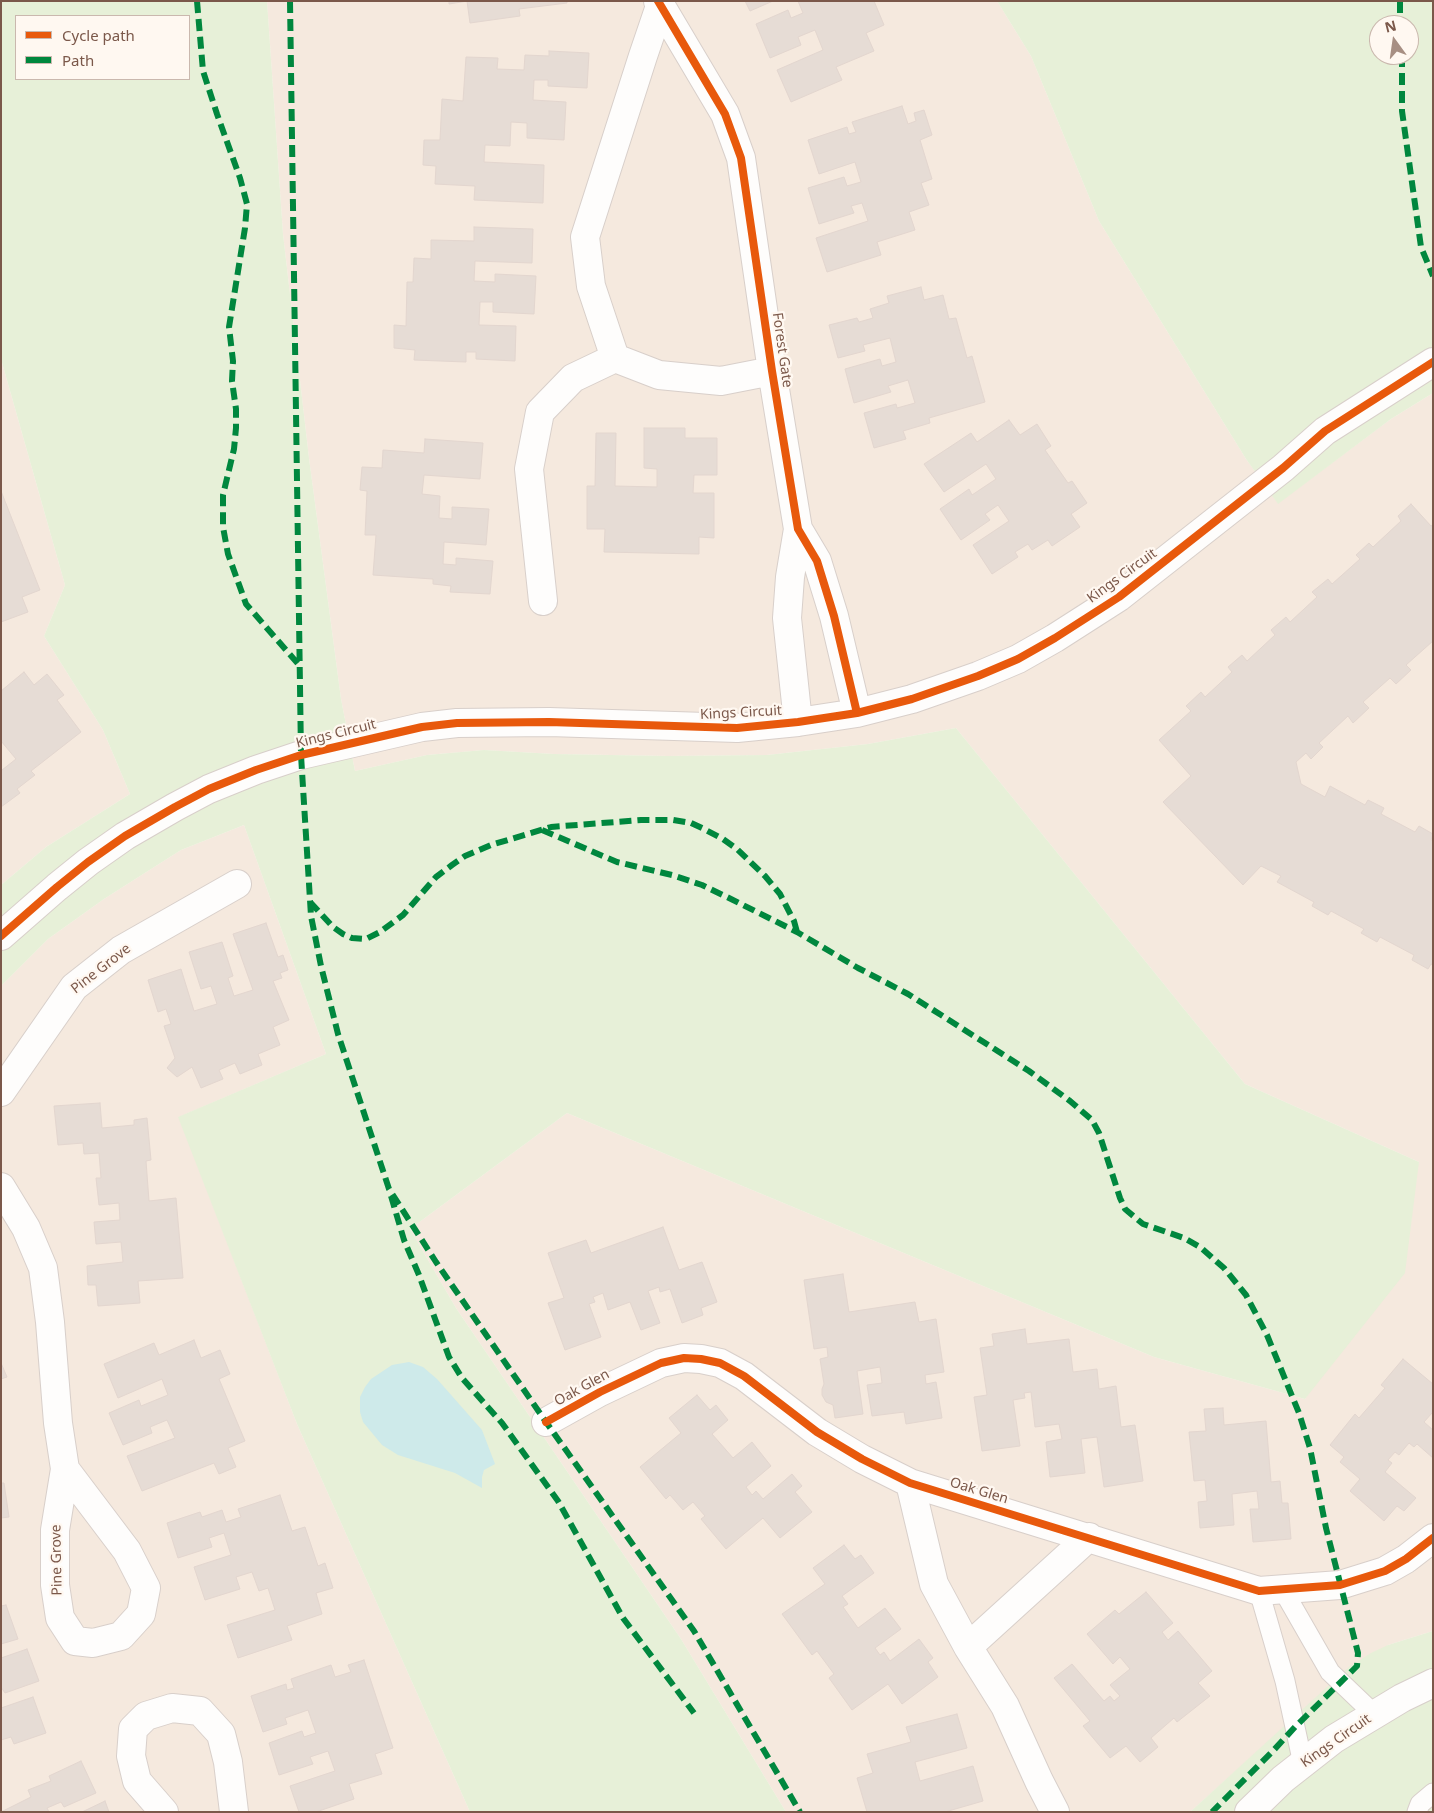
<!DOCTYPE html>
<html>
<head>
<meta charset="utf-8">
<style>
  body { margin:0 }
  #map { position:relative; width:1434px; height:1813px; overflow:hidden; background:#f9f4ee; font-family:"Noto Sans",sans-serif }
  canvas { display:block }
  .frame { position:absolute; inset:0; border:2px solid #7b584a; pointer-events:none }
  .legend { position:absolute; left:15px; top:15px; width:175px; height:65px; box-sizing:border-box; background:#fff8f1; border:1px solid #cab8ae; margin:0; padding:6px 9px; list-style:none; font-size:15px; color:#7b584a }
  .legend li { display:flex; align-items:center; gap:10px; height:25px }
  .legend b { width:25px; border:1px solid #cab8ae }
  .north { position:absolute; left:1369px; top:15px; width:50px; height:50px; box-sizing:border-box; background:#fff8f1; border:1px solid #cab8ae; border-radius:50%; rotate:346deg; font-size:14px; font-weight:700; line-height:20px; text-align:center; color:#7b584a }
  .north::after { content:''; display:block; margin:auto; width:18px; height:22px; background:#a78f83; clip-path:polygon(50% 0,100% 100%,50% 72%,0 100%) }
</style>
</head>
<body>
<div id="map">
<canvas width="1434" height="1813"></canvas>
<div class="frame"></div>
<ul class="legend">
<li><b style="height:6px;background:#e8590c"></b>Cycle path</li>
<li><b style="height:6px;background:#00873e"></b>Path</li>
</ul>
<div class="north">N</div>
</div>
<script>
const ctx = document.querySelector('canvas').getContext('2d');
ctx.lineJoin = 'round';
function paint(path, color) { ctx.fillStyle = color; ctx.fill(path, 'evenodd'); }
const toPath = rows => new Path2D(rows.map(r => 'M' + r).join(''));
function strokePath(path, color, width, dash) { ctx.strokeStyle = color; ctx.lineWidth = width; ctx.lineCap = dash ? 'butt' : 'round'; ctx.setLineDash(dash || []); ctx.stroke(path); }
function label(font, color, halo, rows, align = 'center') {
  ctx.font = font + ' "Noto Sans",sans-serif'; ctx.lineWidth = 4.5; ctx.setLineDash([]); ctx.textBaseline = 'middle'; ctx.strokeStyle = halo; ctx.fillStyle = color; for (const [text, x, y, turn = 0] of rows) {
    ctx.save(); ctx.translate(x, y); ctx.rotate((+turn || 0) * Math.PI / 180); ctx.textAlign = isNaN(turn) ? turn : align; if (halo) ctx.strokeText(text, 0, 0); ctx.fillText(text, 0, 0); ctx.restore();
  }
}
const residential = toPath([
  [267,1,997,1,1031,56,1099,221,1246,459,1278,503,1391,419,1433,393,1433,1631,1388,1645,1285,1727,1190,1812,786,1812,681,1639,456,1308,410,1229,567,1113,1154,1357,1305,1399,1419,1162,1245,1084,956,728,868,744,767,755,668,756,554,754,484,750,427,755,355,771,341,699,309,458,283,234],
  [1,359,65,585,44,636,103,730,130,794,46,847,1,885],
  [244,825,326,1054,179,1117,297,1424,470,1812,1,1812,1,986,48,939,104,899,181,850]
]);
const green = toPath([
  [1,1,267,1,283,234,309,458,341,699,355,771,427,755,484,750,554,754,668,756,767,755,868,744,956,728,1245,1084,1419,1162,1405,1273,1305,1399,1154,1357,567,1113,410,1229,456,1308,681,1639,786,1812,470,1812,297,1424,178,1117,326,1054,244,825,181,850,104,899,48,939,1,986,1,885,46,847,130,794,103,730,44,636,65,585,1,359],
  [16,16,189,16,189,79,16,79],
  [997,1,1433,1,1433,393,1391,419,1278,504,1246,459,1099,221,1031,56],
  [1379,25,1409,25,1409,55,1379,55],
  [1433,1631,1433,1812,1190,1812,1350,1666,1371,1653,1388,1645]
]);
const water = toPath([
  [409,1362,423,1367,437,1379,482,1430,495,1464,484,1470,482,1477,482,1488,455,1473,398,1455,382,1445,363,1422,360,1412,360,1397,365,1387,371,1379,392,1365]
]);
const building = toPath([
  [449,1,567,1,567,3,519,9,520,16,470,23,467,1,449,4,449,1],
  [745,1,773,1,750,11,745,1],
  [798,1,874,1,884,25,866,33,874,51,836,67,842,80,791,102,777,70,823,50,815,30,798,37,801,45,770,58,756,24,788,10,791,18,803,13,798,1],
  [549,51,589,53,587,88,548,86,548,80,534,80,533,100,566,102,564,140,527,138,527,123,511,122,510,146,485,145,484,162,544,165,543,203,474,200,475,186,435,184,436,166,423,165,424,140,440,140,442,99,463,101,466,57,498,58,497,69,524,70,525,55,549,56,549,51],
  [902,106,908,124,916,121,914,113,924,110,932,135,920,140,932,179,921,183,929,205,909,212,915,230,877,242,881,255,827,272,816,238,868,221,862,203,851,206,854,213,819,224,808,188,844,177,847,186,861,182,855,162,819,174,808,140,847,127,849,134,856,132,852,122,902,106],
  [474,227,533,229,532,263,475,261,474,281,495,282,495,274,536,276,534,314,493,312,493,302,480,302,479,325,516,326,515,361,476,359,476,352,466,352,466,362,414,360,415,350,394,348,394,325,406,326,407,282,413,282,414,258,431,259,431,240,474,241,474,227],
  [921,287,924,300,943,295,949,319,956,318,967,358,972,356,985,402,929,418,930,423,903,431,906,439,874,448,864,413,896,404,897,408,915,403,908,380,888,386,891,392,854,403,845,369,880,359,882,366,896,362,890,338,863,345,865,351,838,358,829,325,857,318,859,322,873,318,870,309,889,303,887,296,921,287],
  [1009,420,1020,435,1037,424,1051,446,1045,450,1068,483,1072,481,1087,503,1071,514,1080,527,1052,546,1048,540,1032,550,1028,544,1015,552,1018,557,992,574,973,545,1009,521,998,505,985,514,990,520,961,540,940,509,969,489,972,495,996,479,986,464,944,492,924,464,971,433,977,442,1009,420],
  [644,428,685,428,685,438,717,438,717,475,694,475,693,493,714,493,714,538,699,537,699,554,604,552,605,529,587,529,587,486,595,486,596,433,616,433,615,486,657,487,657,469,644,468,644,428],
  [425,439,483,443,480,479,424,475,422,494,440,496,439,518,452,519,452,507,489,509,486,545,444,542,443,564,456,565,456,558,493,561,490,594,450,592,451,586,433,584,433,579,373,575,376,535,365,535,367,491,360,490,362,467,382,468,383,450,424,453,425,439],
  [1,491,40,590,22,597,28,612,1,622,1,491],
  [1411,504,1431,526,1433,525,1433,641,1406,665,1411,670,1396,684,1390,678,1363,702,1369,708,1353,723,1348,716,1319,743,1323,747,1311,759,1306,753,1296,762,1301,784,1325,797,1330,786,1365,805,1368,800,1384,808,1381,814,1415,832,1419,826,1433,834,1431,840,1433,841,1433,965,1431,964,1428,969,1412,960,1414,955,1380,937,1377,942,1361,933,1364,929,1331,911,1328,915,1312,906,1314,902,1277,882,1281,876,1261,866,1243,885,1163,802,1191,776,1159,740,1191,711,1186,706,1201,692,1205,697,1232,672,1228,667,1242,655,1247,661,1275,635,1271,630,1286,617,1290,622,1317,597,1312,592,1328,579,1332,584,1360,559,1356,555,1369,543,1373,547,1401,521,1398,516,1411,504],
  [24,672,34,685,47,674,64,695,57,700,81,732,31,771,35,775,17,789,20,793,1,807,1,768,2,770,16,759,1,741,1,691,24,672],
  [266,923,278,957,283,955,288,970,280,973,282,978,273,981,289,1020,273,1027,280,1045,258,1054,262,1065,240,1074,235,1063,219,1070,223,1079,201,1088,192,1067,177,1077,167,1068,175,1058,164,1026,171,1024,166,1009,158,1012,148,980,181,969,194,1011,217,1004,211,986,201,989,189,952,222,942,233,976,228,978,234,996,253,990,233,934,266,923],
  [100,1103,102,1128,134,1125,134,1120,147,1118,151,1160,146,1161,149,1201,176,1198,183,1278,138,1281,140,1303,98,1306,96,1285,88,1285,87,1266,123,1262,121,1242,96,1244,94,1222,120,1220,119,1203,99,1205,96,1178,101,1178,99,1153,84,1154,83,1143,58,1145,54,1106,100,1103],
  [663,1227,679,1270,702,1262,717,1302,701,1308,703,1315,682,1323,670,1289,660,1292,659,1287,648,1291,660,1323,641,1330,630,1302,608,1310,603,1293,593,1297,595,1302,589,1304,601,1337,565,1350,548,1303,564,1298,548,1253,586,1240,591,1253,663,1227],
  [843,1274,849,1312,915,1302,919,1322,936,1319,944,1372,925,1375,926,1384,936,1382,942,1418,906,1424,904,1412,872,1416,867,1385,882,1383,880,1367,857,1371,863,1414,835,1418,833,1405,826,1402,822,1395,822,1389,824,1384,820,1359,828,1357,827,1347,814,1349,804,1280,843,1274],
  [1025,1329,1027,1344,1069,1339,1073,1372,1097,1369,1099,1389,1116,1386,1121,1427,1135,1425,1143,1481,1104,1487,1097,1437,1081,1439,1085,1473,1050,1477,1046,1442,1062,1439,1059,1424,1035,1427,1031,1392,1024,1393,1025,1398,1013,1400,1020,1446,982,1451,974,1397,987,1395,980,1348,994,1346,992,1334,1025,1329],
  [194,1340,201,1358,220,1350,230,1374,219,1379,245,1441,228,1448,236,1467,219,1474,214,1463,142,1491,127,1456,175,1438,167,1420,150,1427,152,1433,123,1445,109,1413,139,1400,141,1406,168,1395,162,1379,118,1398,104,1364,154,1343,159,1355,194,1340],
  [1403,1359,1433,1384,1433,1414,1432,1413,1424,1422,1433,1430,1433,1458,1417,1444,1414,1447,1409,1443,1399,1455,1395,1452,1388,1460,1392,1463,1385,1472,1416,1498,1404,1511,1397,1506,1384,1521,1350,1491,1360,1479,1340,1462,1344,1457,1330,1445,1355,1414,1359,1418,1385,1388,1381,1385,1403,1359],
  [1,1363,7,1377,1,1379,1,1363],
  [697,1395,710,1410,716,1405,728,1420,712,1434,733,1458,752,1442,771,1466,746,1487,752,1495,756,1491,763,1499,792,1474,802,1486,795,1492,812,1512,780,1538,763,1518,726,1549,701,1519,705,1516,693,1502,683,1510,670,1495,666,1499,640,1467,681,1433,669,1418,697,1395],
  [1223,1408,1224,1425,1266,1421,1271,1482,1280,1481,1282,1503,1288,1503,1291,1539,1253,1542,1250,1509,1259,1509,1257,1491,1232,1494,1234,1525,1200,1528,1198,1502,1207,1501,1205,1480,1194,1481,1189,1432,1206,1431,1204,1409,1223,1408],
  [1,1483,4,1483,9,1517,1,1518,1,1483],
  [280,1495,292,1531,305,1527,318,1566,325,1563,333,1588,316,1593,322,1614,287,1626,292,1640,238,1658,227,1625,275,1610,268,1588,259,1591,252,1572,236,1577,240,1589,205,1600,194,1567,231,1555,224,1533,209,1538,212,1547,178,1558,167,1523,200,1512,202,1517,222,1510,226,1522,241,1517,238,1509,280,1495],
  [844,1545,855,1559,861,1555,874,1573,842,1596,848,1604,843,1607,858,1628,885,1608,901,1629,875,1648,880,1655,884,1652,890,1661,919,1639,933,1658,928,1662,938,1677,902,1704,888,1684,852,1710,829,1678,834,1674,817,1651,812,1655,782,1614,825,1584,813,1568,844,1545],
  [1146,1592,1173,1623,1162,1632,1168,1640,1178,1631,1212,1671,1198,1683,1210,1696,1177,1722,1174,1718,1151,1738,1158,1747,1140,1762,1126,1746,1110,1758,1083,1726,1090,1721,1054,1678,1072,1664,1104,1701,1110,1696,1114,1701,1120,1696,1110,1685,1130,1669,1120,1657,1113,1664,1087,1634,1115,1610,1119,1614,1146,1592],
  [6,1605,18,1639,1,1644,1,1606,6,1605],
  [27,1649,39,1681,5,1693,1,1687,1,1658,27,1649],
  [364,1660,393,1748,375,1754,382,1774,349,1784,354,1799,316,1812,299,1812,290,1786,335,1771,328,1751,310,1757,313,1764,279,1775,269,1743,302,1731,304,1737,316,1733,308,1710,285,1718,287,1724,263,1732,251,1696,286,1684,287,1690,294,1688,291,1679,331,1665,335,1677,351,1672,348,1665,364,1660],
  [33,1697,46,1733,14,1744,11,1737,1,1740,1,1708,33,1697],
  [957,1714,967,1748,915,1762,920,1781,973,1766,983,1801,945,1812,867,1812,857,1778,873,1773,867,1754,911,1742,906,1727,957,1714],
  [81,1761,96,1793,64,1807,61,1802,47,1808,49,1812,1,1812,31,1797,28,1790,51,1781,49,1776,81,1761],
  [105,1801,109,1812,82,1812,105,1801]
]);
const lane = toPath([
  [1283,1590,1330,1672,1375,1715],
  [1259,1591,1285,1681,1303,1764],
  [1417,1812,1420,1804,1433,1793]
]);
const street = toPath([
  [658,1,725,114,741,158,772,371,798,529,817,561,834,616,857,713],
  [660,6,643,56,585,237,591,286,615,358,659,375,721,381,772,371],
  [798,529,790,577,787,618,798,722],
  [543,601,529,469,540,412,573,378,615,358],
  [1,936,57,887,88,862,125,836,175,807,209,789,256,770,301,755,422,727,457,723,549,722,737,728,798,722,857,713,912,699,978,676,1018,659,1055,638,1119,597,1283,468,1325,431,1433,362],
  [1,1092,74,987,121,950,237,884],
  [1,1187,26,1228,43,1268,50,1322,58,1423,65,1469,55,1530,55,1585,60,1618,75,1641,93,1643,121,1636,141,1614,146,1588,127,1551,65,1469],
  [546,1422,600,1392,661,1363,684,1358,701,1359,720,1363,744,1376,817,1432,862,1459,910,1483,1259,1591,1340,1585,1385,1571,1406,1559,1433,1538],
  [910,1483,934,1584,968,1647,1005,1706,1039,1781,1055,1812],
  [968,1647,1089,1537],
  [164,1812,137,1781,131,1756,133,1729,146,1716,172,1708,200,1711,221,1734,228,1762,234,1812],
  [1249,1812,1283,1779,1334,1739,1402,1698,1433,1683]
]);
const quiet = toPath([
  [197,1,203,71,217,114,240,178,247,204,245,228,229,327,233,361,232,381,236,409,236,428,234,449,223,495,223,527,228,554,246,604,299,665],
  [290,1,301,755,311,916,321,966,338,1034,389,1189,436,1262,546,1422,694,1631,800,1812],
  [1400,1,1400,25],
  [1402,55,1402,111,1421,247,1433,276],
  [542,830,617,862,672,875,702,885,729,898,797,932,858,968,908,994,1029,1071,1070,1101,1092,1120,1099,1133,1120,1198,1125,1209,1143,1224,1184,1238,1200,1247,1224,1268,1246,1295,1267,1335,1299,1413,1310,1448,1326,1528,1358,1653,1357,1666,1352,1671,1295,1727,1272,1752,1212,1812],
  [310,902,333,927,343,934,352,938,366,939,380,932,403,915,436,877,452,865,465,856,491,845,551,827,641,820,673,820,691,823,704,829,723,839,737,849,765,876,780,894,794,921,797,932],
  [391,1196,404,1240,419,1275,449,1357,462,1378,502,1423,558,1501,623,1618,694,1713]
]);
const cycleway = toPath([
  [658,1,725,114,741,158,772,371,798,529,817,561,834,616,857,713],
  [1,936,57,887,88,862,125,836,175,807,209,789,256,770,301,755,422,727,457,723,549,722,737,728,798,722,857,713,912,699,978,676,1018,659,1055,638,1119,597,1283,468,1325,431,1433,362],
  [546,1422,600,1392,661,1363,684,1358,701,1359,720,1363,744,1376,817,1432,862,1459,910,1483,1259,1591,1340,1585,1385,1571,1406,1559,1433,1538]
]);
const streetNames = [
  ["Forest Gate",782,350,82],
  ["Kings Circuit",1122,576,-36],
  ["Kings Circuit",741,713,-3],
  ["Kings Circuit",336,734,-14],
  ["Pine Grove",101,969,-38],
  ["Oak Glen",582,1388,-29],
  ["Oak Glen",979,1491,17],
  ["Pine Grove",57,1560,-91],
  ["Kings Circuit",1336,1741,-35]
];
paint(residential, '#f5e9de');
paint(green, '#e7f0d8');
paint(water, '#ceeaea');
paint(building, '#e6dcd5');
strokePath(building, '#e3d6cf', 1);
strokePath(lane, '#d8cfca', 21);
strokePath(street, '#d8cfca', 30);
strokePath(lane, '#fefdfc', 19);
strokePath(street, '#fefdfc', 28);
strokePath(quiet, '#00873e', 6, [12, 6]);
strokePath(cycleway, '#e8590c', 8);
label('14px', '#7b584a', '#fff8f1', streetNames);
</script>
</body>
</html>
